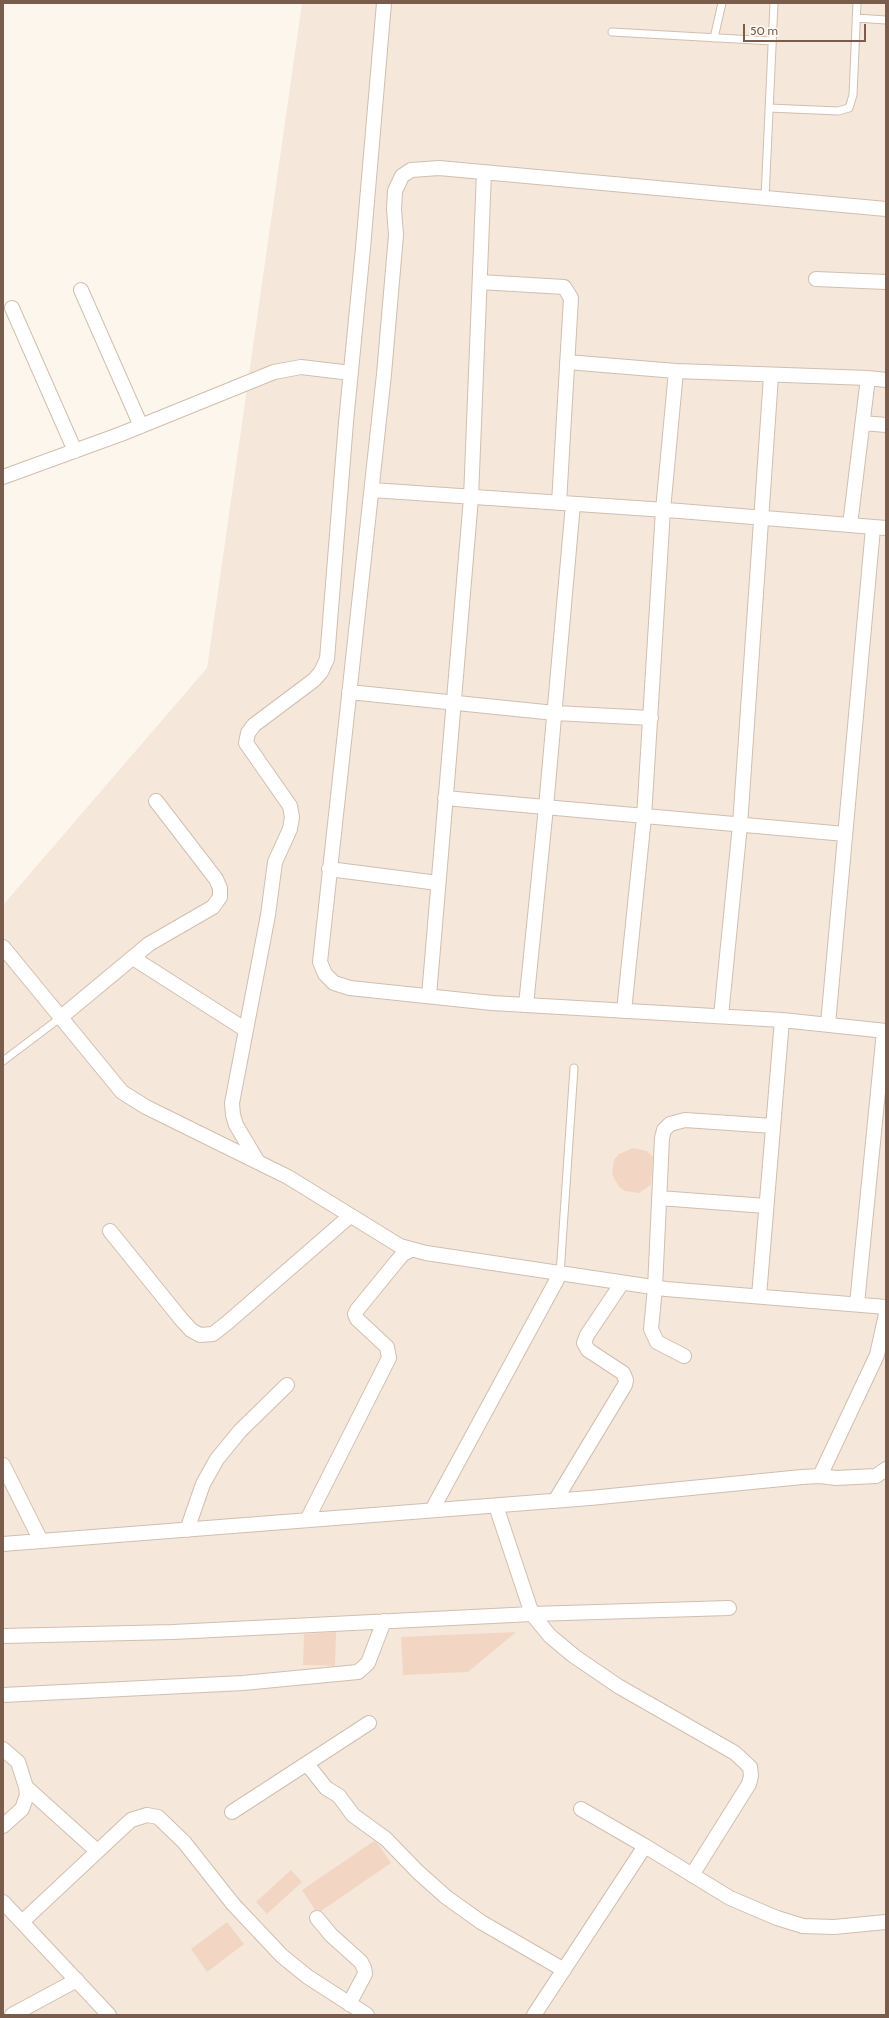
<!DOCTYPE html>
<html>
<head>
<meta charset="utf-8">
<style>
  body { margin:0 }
  #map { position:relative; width:889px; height:2018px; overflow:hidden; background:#fdf6ec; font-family:Cabin,sans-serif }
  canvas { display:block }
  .frame { position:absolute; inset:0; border:4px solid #7a5c4d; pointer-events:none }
  .scale { position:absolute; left:743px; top:24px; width:123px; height:18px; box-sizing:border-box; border:2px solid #7a5c4d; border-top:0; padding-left:5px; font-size:12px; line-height:14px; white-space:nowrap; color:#7a5c4d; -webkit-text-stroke:3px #fffaf3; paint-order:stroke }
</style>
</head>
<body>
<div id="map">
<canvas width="889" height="2018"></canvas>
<div class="frame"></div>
<div class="scale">50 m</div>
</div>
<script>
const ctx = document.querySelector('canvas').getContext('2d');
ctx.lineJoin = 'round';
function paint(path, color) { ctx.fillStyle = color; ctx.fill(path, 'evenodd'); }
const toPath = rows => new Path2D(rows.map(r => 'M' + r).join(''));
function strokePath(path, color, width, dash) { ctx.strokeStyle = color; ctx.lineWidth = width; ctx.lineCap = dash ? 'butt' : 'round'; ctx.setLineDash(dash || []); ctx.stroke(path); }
const residential = toPath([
  [302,3,886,3,886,2015,3,2015,3,905,207,668]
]);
const building = toPath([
  [633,1148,647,1151,653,1157,651,1185,639,1193,625,1191,619,1187,612,1174,614,1160,619,1154],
  [336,1632,335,1666,303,1665,304,1634],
  [516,1632,468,1672,403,1675,401,1637],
  [374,1841,378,1844,391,1863,321,1911,315,1910,302,1890],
  [291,1870,302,1882,267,1914,256,1902],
  [227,1922,244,1944,207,1972,191,1949]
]);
const lane = toPath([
  [856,18,886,20],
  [612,32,772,41],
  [714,38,722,3],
  [769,108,838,111,849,108,853,95,857,3],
  [765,198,774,3],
  [3,1061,60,1018],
  [560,1274,574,1068]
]);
const street = toPath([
  [886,209,439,168,411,170,402,176,395,191,394,209,396,235,384,374,320,962,325,974,334,983,350,988,492,1003,782,1020,886,1031],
  [816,279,886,282],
  [480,282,564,287,571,298,559,503],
  [81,290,141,426],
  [12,308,75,451],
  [567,362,676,371,868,378,886,380],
  [863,423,886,425],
  [3,477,121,434,274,372,301,367,351,373],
  [372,490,680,511,886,528],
  [850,525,868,378],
  [349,692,555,713,651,718],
  [445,798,845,834],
  [329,869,438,883],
  [3,947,122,1092,146,1107,288,1177,400,1246,426,1253,666,1289,886,1307],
  [133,958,246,1030],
  [429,996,471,498,484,172],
  [526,1005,546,807,573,504],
  [624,1011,644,817,663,510,676,371],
  [721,1016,740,825,771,376],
  [60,1018,149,944,213,907,220,897,220,888,216,879,156,801],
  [828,1024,873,528],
  [258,1162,236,1125,233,1115,232,1103,268,915,275,862,290,829,292,817,290,806,246,743,248,733,254,725,314,680,321,672,327,659,346,422,363,248,384,3],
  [659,1198,766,1206],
  [110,1231,181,1319,191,1330,200,1335,213,1334,227,1323,350,1216],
  [759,1296,782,1020],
  [857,1304,884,1031],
  [684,1356,657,1342,651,1329,655,1288,662,1138,664,1130,670,1124,685,1120,773,1126],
  [3,1465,41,1541],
  [820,1476,877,1355,886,1314],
  [555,1501,625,1385,626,1380,623,1373,588,1350,584,1343,587,1335,622,1283],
  [496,1506,532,1614,550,1636,574,1656,618,1686,735,1753,750,1767,751,1776,749,1784,692,1875],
  [432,1510,560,1274],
  [307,1520,389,1358,387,1347,357,1319,355,1314,357,1310,397,1261,403,1254,411,1250],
  [187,1530,203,1484,217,1459,240,1431,287,1385],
  [3,1544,590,1498,802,1477,820,1476,836,1478,876,1476,886,1469],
  [3,1636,173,1632,532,1614,729,1608],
  [3,1695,243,1683,358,1672,368,1663,384,1621],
  [3,1749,18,1762,26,1787,27,1795,22,1809,3,1826],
  [307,1764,326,1788,339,1796,353,1815,386,1839,418,1872,446,1897,481,1922,564,1970],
  [26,1787,97,1851],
  [581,1809,645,1846],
  [232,1812,369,1723],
  [3,1902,109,2015],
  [317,1918,331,1935,361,1962,364,1968,365,1974,349,2004],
  [22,1922,131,1820,147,1815,158,1817,184,1842,233,1904,282,1956,308,1977,367,2015],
  [12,2015,77,1980],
  [534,2015,645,1846,730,1898,777,1918,803,1926,834,1927,886,1922]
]);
paint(residential, '#f5e8da');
paint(building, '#f3d5c3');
strokePath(lane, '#d1beb0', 9);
strokePath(street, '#d1beb0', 16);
strokePath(lane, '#fff', 7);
strokePath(street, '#fff', 14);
</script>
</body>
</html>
